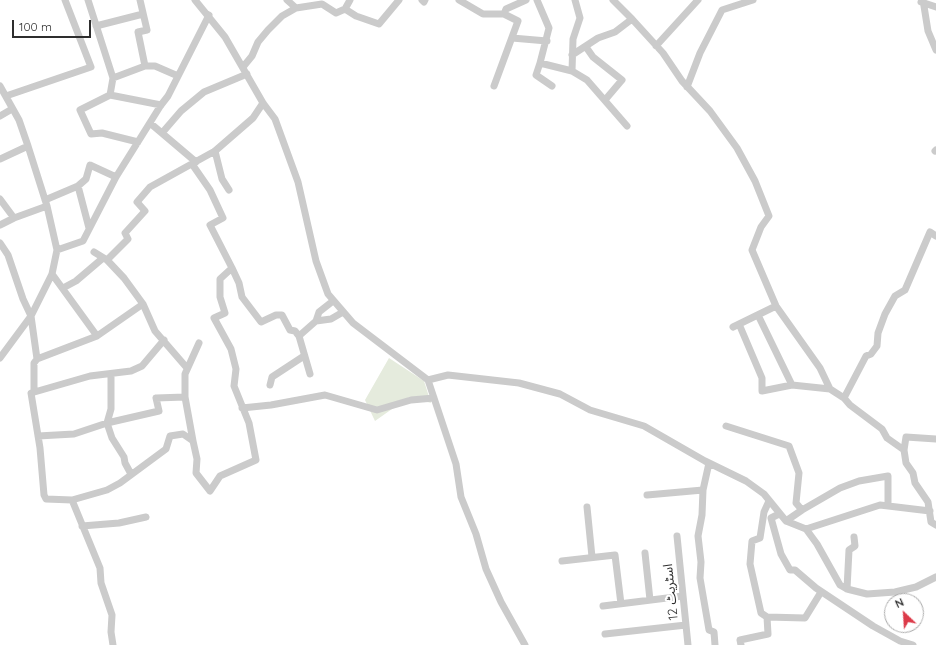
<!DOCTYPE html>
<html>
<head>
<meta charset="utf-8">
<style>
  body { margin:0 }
  #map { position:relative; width:936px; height:645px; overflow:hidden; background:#fff; font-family:Quicksand,sans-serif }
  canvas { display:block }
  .north { position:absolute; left:884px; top:593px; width:40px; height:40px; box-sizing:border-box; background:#fff; border:1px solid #ababab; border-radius:50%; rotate:335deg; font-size:11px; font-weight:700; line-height:16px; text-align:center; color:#2e2e2e }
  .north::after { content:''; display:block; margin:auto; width:14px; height:18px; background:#dc3a49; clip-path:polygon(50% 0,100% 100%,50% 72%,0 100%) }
  .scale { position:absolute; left:12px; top:20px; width:79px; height:18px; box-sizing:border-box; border:2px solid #2e2e2e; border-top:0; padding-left:5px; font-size:12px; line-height:14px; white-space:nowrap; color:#2e2e2e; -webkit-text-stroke:3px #fff; paint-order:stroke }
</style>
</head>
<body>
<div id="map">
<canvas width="936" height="645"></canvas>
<div class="north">N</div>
<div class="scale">100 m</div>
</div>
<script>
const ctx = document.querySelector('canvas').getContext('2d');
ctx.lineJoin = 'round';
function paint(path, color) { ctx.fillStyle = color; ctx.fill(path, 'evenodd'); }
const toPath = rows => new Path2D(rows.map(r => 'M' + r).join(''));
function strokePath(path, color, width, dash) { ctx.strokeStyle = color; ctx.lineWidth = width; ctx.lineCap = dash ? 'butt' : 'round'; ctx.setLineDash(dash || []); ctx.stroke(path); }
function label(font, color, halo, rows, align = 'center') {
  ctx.font = font + ' Quicksand,"Noto Sans Arabic",sans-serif'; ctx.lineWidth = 4; ctx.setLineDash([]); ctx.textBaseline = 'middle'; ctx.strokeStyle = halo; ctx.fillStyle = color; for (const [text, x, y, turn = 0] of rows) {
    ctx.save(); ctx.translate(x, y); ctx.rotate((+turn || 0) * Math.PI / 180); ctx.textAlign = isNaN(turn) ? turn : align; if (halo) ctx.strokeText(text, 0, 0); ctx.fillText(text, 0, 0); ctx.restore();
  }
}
const green = toPath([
  [389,358,424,381,431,403,409,397,375,421,365,400]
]);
const minor = toPath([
  [88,0,113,78,110,95,80,110,91,134,102,133,138,142],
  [140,0,147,30,138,32,145,66],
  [195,0,225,37,263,103,275,119,298,182,316,261,328,294,353,323,428,380,456,464,461,497,476,534,486,569,501,602,525,645],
  [287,0,296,8],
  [422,0,424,2,425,0],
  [459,0,483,14,504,14,518,21,494,86],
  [537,0,549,28,540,63,572,71],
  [575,0,580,18,573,39,572,71,587,80,627,126],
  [613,0,632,19],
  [923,0,928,31,936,50],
  [921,2,936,7],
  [345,9,350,0],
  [504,14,506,9,526,0],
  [96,26,143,14],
  [512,38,547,41],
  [656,46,698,0],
  [586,47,593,57,622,80,605,100],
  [572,55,598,38,615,32,632,19,663,53,682,81,710,111,737,148,755,181,769,216,761,227,752,250,776,306,820,368,830,389,844,398,850,405,882,429,887,438,904,450],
  [540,63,536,75,552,86],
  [243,67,252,56,258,42,268,30,282,16,296,8,322,4,336,13,345,9,356,16,379,24,399,0],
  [113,78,145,66,155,66,178,76],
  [0,86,19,120,28,146,47,206,57,250,52,274,31,316,0,358],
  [687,87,700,53,722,10,753,0],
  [110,95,161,105],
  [6,96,91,67,65,0],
  [0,116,12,109],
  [150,123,196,162],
  [162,133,181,111,204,92,247,74],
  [215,151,222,179,229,190],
  [935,151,936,150],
  [0,159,28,146],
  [192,164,210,190,223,218,210,225,232,268,220,279,220,297,225,313,214,318,231,349,236,369,234,386,249,423,256,460,220,476,210,491,196,473,197,459,193,441],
  [0,199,14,218],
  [45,200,78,186],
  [0,225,14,218,47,206],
  [89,228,78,186,86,179,90,165,116,177],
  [0,243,8,255,23,299,31,316,37,359,34,363,34,391],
  [57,250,83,241,116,177,161,105,168,96,209,15],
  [94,252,107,260,124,278,143,304,155,331,187,368],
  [107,260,128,239,125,233,145,211,137,202,150,187,215,151,253,118,263,103],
  [232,268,239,283,242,297,261,322,276,315,282,315,290,330,295,331,299,336],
  [52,274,97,336],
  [63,288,76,281,103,258],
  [758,315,792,385,830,389],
  [316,321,331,319,343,312],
  [739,324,762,378,762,391,792,385],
  [733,327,776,306],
  [37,359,97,336,143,304],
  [111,374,111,409,107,423,112,438,124,457,125,463,131,474],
  [310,374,299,336,316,321,319,312,333,301],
  [428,380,448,375,519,383,560,394,590,410,644,426,705,461,746,481,764,494,786,521,806,529,817,544,840,585,847,589,867,594,895,592,916,587,936,577],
  [270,385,272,377,304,356],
  [844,398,866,356,871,354,877,346,878,333,885,314,895,296,905,290,930,232,936,236],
  [242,408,271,405,325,395,377,410,411,400,434,398],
  [726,426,789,446,799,473,796,503,802,510,786,521],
  [38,436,74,434,107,423,159,411,156,398,185,397],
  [936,439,906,437,904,450,906,463,913,473,915,483,928,502,931,522,936,525],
  [709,463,703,490,702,515,698,536,701,562,700,578,709,630,714,632,715,645],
  [647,495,703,490],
  [72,500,107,490,120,483,166,449,170,436,183,434,193,441,185,397,185,374,199,343],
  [587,507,592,557],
  [802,510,840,488,859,481,888,476,888,506],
  [779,514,771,518,781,554,790,570,795,570,816,588,873,626,900,641,913,645],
  [82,526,119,523,146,517],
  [806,529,880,505,930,511],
  [677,536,688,645],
  [645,553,650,600],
  [562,561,615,555,621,604],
  [847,589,849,550,855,546,854,537],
  [603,606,683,596],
  [767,617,761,613,750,564,752,541,760,538,764,512,769,501],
  [605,634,686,625],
  [113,645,111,632,112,615,101,583,100,568,72,500,46,499,44,495,40,448,31,393,90,376,131,371,142,366,164,340],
  [741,645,740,640,768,634,767,617,805,618,821,592]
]);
const streetNames = [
  ["اسٹریٹ 12",671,592,-96]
];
paint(green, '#e5ebdd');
strokePath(minor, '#cbcbcb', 7);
label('13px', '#2e2e2e', '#fff', streetNames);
</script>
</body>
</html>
